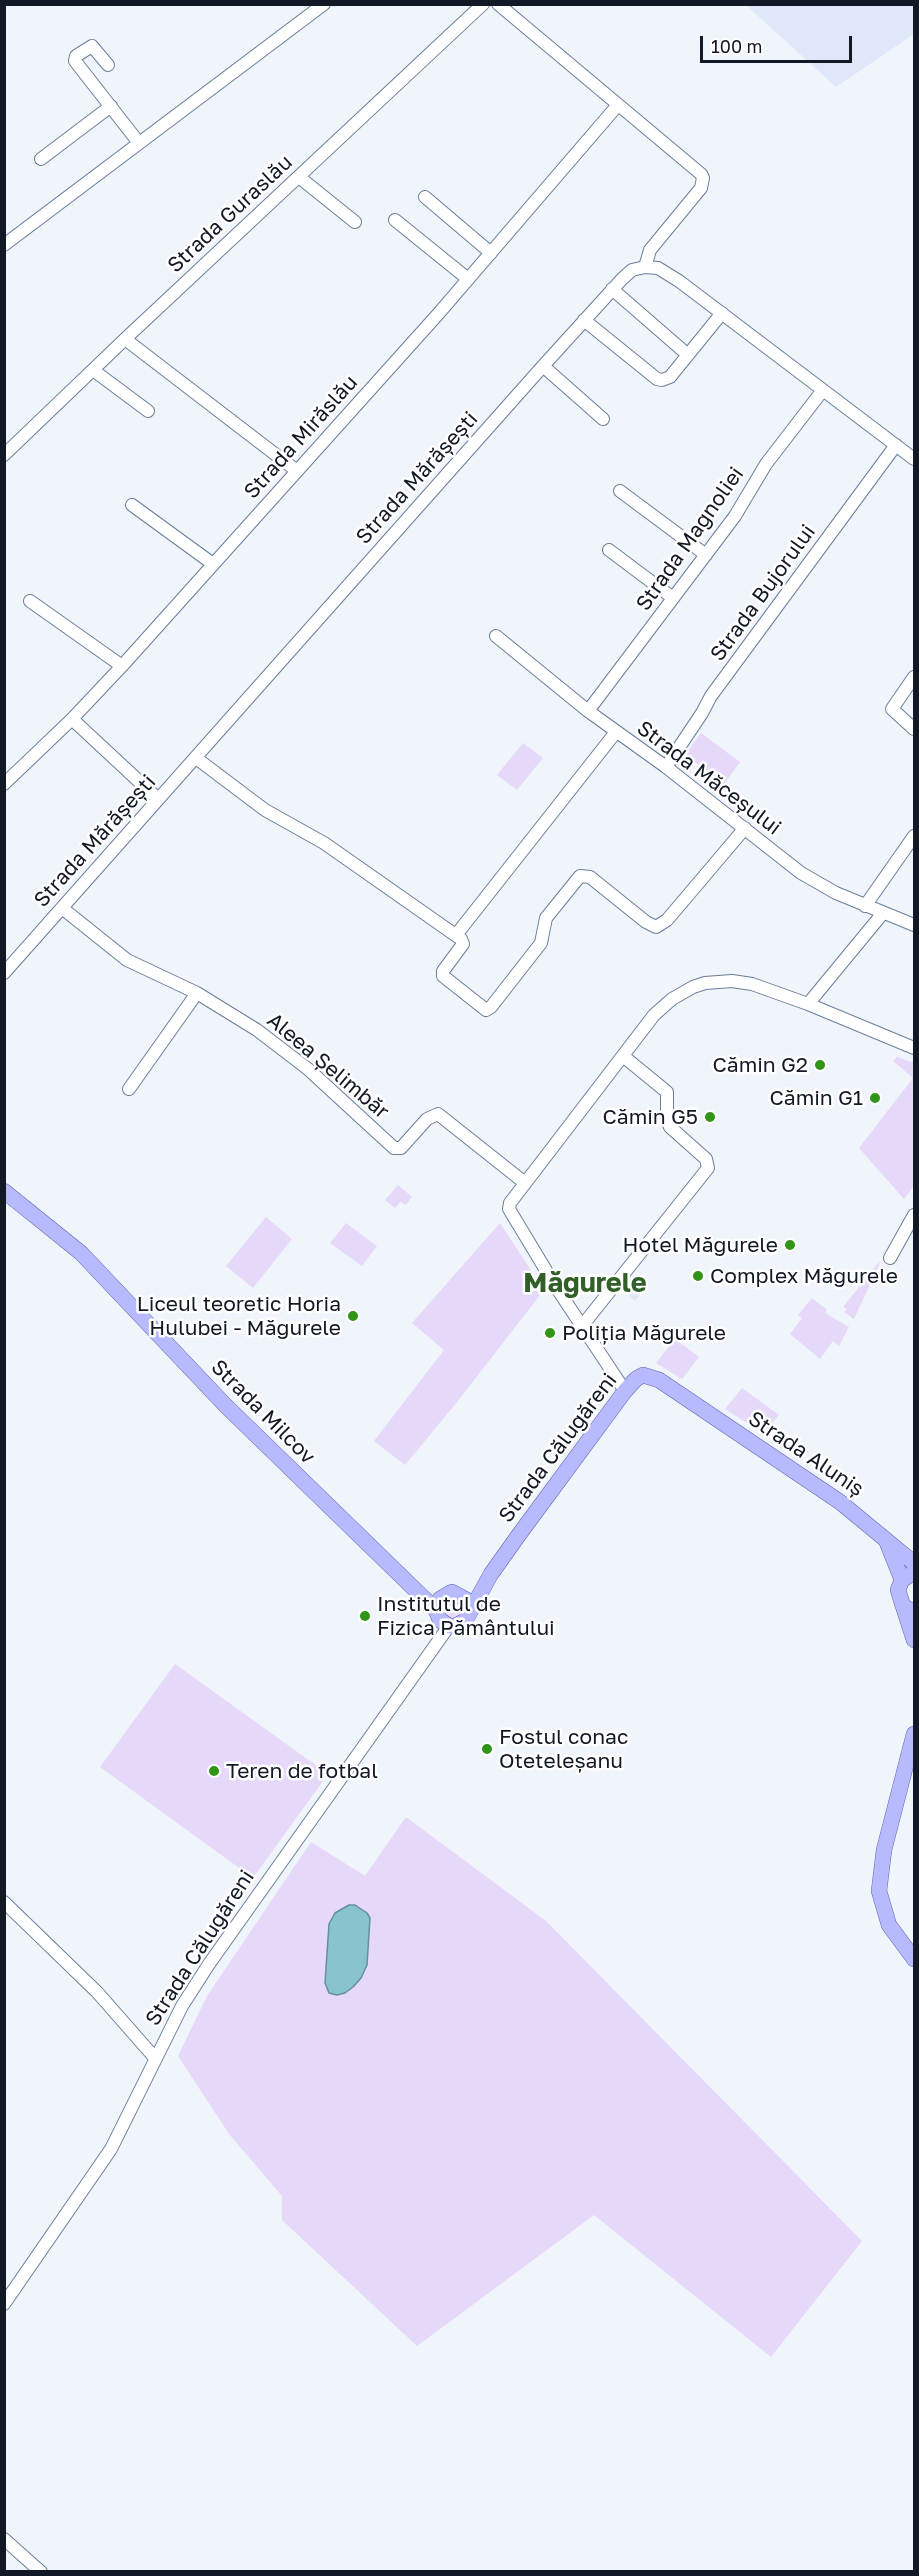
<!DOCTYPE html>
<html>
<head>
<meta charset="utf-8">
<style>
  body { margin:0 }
  #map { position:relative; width:919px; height:2576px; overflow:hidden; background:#f0f4fb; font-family:"Golos Text",sans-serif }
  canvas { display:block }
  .frame { position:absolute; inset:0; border:6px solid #111924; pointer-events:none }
  .scale { position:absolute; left:700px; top:36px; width:152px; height:27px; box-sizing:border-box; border:3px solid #111924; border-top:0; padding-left:8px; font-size:18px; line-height:21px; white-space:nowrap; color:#111924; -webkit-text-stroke:4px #fff; paint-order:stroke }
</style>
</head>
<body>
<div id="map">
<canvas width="919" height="2576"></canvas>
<div class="frame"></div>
<div class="scale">100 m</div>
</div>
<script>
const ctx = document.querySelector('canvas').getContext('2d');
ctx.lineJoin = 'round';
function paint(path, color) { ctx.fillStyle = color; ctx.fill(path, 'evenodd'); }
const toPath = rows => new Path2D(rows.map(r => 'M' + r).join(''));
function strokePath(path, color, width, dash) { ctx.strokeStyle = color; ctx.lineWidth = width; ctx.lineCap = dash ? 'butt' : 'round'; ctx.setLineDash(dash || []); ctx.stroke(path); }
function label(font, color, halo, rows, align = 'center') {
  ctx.font = font + ' "Golos Text",sans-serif'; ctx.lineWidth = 5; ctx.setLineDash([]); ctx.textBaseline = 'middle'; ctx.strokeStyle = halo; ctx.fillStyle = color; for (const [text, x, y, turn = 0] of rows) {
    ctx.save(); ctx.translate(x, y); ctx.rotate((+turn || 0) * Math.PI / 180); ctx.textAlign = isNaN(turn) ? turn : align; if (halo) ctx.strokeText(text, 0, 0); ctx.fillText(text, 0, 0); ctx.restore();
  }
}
const built = toPath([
  [746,5,914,5,914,34,836,87],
  [629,1276,644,1290,635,1301,620,1287]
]);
const green = toPath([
  [701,733,740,762,724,784,685,755],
  [523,743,543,758,517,790,497,775],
  [897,1057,914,1063,914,1186,904,1199,859,1148,913,1078,893,1061],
  [398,1185,412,1197,406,1205,400,1202,395,1208,385,1200],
  [266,1217,292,1239,253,1288,226,1266],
  [346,1223,377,1246,362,1266,330,1243],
  [500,1223,544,1290,457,1402,405,1465,374,1441,444,1350,412,1323],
  [880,1261,879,1265,854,1319,844,1312,847,1309,843,1307],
  [812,1298,827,1310,825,1313,849,1327,839,1346,833,1341,820,1359,790,1334,802,1318,798,1315],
  [675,1339,699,1357,682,1379,656,1363],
  [742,1388,779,1415,763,1433,725,1409],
  '444 1610a9 9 0 1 1 18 0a9 9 0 1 1-18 0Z',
  [175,1664,328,1774,253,1878,100,1767],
  [406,1817,546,1921,862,2241,771,2357,594,2215,417,2346,282,2220,282,2196,229,2134,178,2056,207,1996,311,1842,365,1876]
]);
const water = toPath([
  [349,1905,355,1905,367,1913,370,1918,367,1965,361,1978,353,1987,345,1993,337,1995,329,1993,325,1983,329,1924,335,1913,349,1905]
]);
const minor = toPath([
  [498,4,701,174,703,178,701,188,650,250,645,267],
  [108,65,92,46,76,56,75,61,139,143],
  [41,159,111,106],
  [299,177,355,222],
  [425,197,491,253],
  [395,220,468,279],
  [4,245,324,4],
  [612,289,688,355],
  [584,320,657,379,662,380,670,377,722,313],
  [125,339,297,471],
  [543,366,603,419],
  [93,370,148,411],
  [4,455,125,339,483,4],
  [620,491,706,555],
  [132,505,213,564],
  [609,550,673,598],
  [30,601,122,666],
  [496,636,588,711,666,767,801,873,836,893,914,925],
  [914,677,892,709,914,729],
  [588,711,735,516,766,464,823,390],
  [72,719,158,799],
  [196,758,265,810,324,843,461,939,463,944,443,971,443,976,486,1010,491,1007,541,943,546,918,580,876,590,877,646,922,656,927,667,920,745,828],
  [666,767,702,713,711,696,896,445],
  [4,784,72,719,122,666,439,313,617,106],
  [865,906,914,836],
  [62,908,127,960,197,993,257,1030,308,1069,394,1148,401,1148,427,1119,438,1114,525,1183],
  [456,935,616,732],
  [4,973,543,366,622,279,632,270,645,267,658,268,679,281,914,459],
  [808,1004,883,913],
  [129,1089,197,993],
  [890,1258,914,1215],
  [582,1326,708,1168,706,1159,670,1127,667,1120,667,1092,623,1056],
  [625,1391,556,1287,509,1209,510,1203,654,1015,672,999,693,987,705,983,732,981,752,984,808,1004,914,1048],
  [4,1902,97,1992,155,2058],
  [4,2304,111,2149,182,2006,209,1964,449,1626],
  [4,2539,41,2572]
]);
const major = toPath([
  [4,1191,81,1253,225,1405,436,1610],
  [886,1540,902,1580],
  [914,1572,902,1580,898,1590,903,1606,914,1612],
  [903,1606,914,1640],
  [470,1611,467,1600,452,1592,440,1599,436,1610,440,1620,449,1626,455,1626,465,1621,491,1574,518,1536,625,1391,636,1379,643,1375,659,1380,840,1502,914,1563],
  [914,1734,884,1850,879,1891,889,1925,914,1959]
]);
const markers = [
  [820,1065,6,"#309417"],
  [875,1098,6,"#309417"],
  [710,1117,6,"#309417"],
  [790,1245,6,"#309417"],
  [698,1276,6,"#309417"],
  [353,1316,6,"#309417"],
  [550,1333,6,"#309417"],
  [365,1616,6,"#309417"],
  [487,1749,6,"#309417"],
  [214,1771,6,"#309417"]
];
const streetNames = [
  ["Strada Guraslău",230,214,-43],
  ["Strada Mirăslău",301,437,-48],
  ["Strada Mărășești",417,478,-48],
  ["Strada Magnoliei",690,539,-55],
  ["Strada Bujorului",763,593,-54],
  ["Strada Măceșului",709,778,37],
  ["Strada Mărășești",95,841,-48],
  ["Aleea Șelimbăr",328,1066,40],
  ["Strada Milcov",263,1412,45],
  ["Strada Călugăreni",558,1448,-53],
  ["Strada Aluniș",806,1454,34],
  ["Strada Călugăreni",200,1948,-57]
];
const poiNames = [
  ["Cămin G2",808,1065],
  ["Cămin G1",863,1098],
  ["Cămin G5",698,1117],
  ["Hotel Măgurele",778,1245],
  ["Complex Măgurele",710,1276,"left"],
  ["Liceul teoretic Horia",341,1304],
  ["Hulubei - Măgurele",341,1328],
  ["Poliția Măgurele",562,1333,"left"],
  ["Institutul de",377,1604,"left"],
  ["Fizica Pământului",377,1628,"left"],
  ["Fostul conac",499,1737,"left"],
  ["Oteteleșanu",499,1761,"left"],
  ["Teren de fotbal",226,1771,"left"]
];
const districtNames = [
  ["Măgurele",585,1283]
];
paint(built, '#dee8f8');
paint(green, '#e5d8f9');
paint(water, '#88c3ce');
strokePath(water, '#64909b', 1.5);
strokePath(minor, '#6a7e9a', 14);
strokePath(major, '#5f64b2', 16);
strokePath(minor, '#fff', 12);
strokePath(major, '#b8bafe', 15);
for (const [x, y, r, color] of markers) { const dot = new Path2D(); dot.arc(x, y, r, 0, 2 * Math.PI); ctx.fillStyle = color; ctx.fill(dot); strokePath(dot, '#fff', 2); }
label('21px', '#111924', '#fff', streetNames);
label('21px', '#111924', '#fff', poiNames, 'right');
label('bold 27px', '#305f27', '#fff', districtNames);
</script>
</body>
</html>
